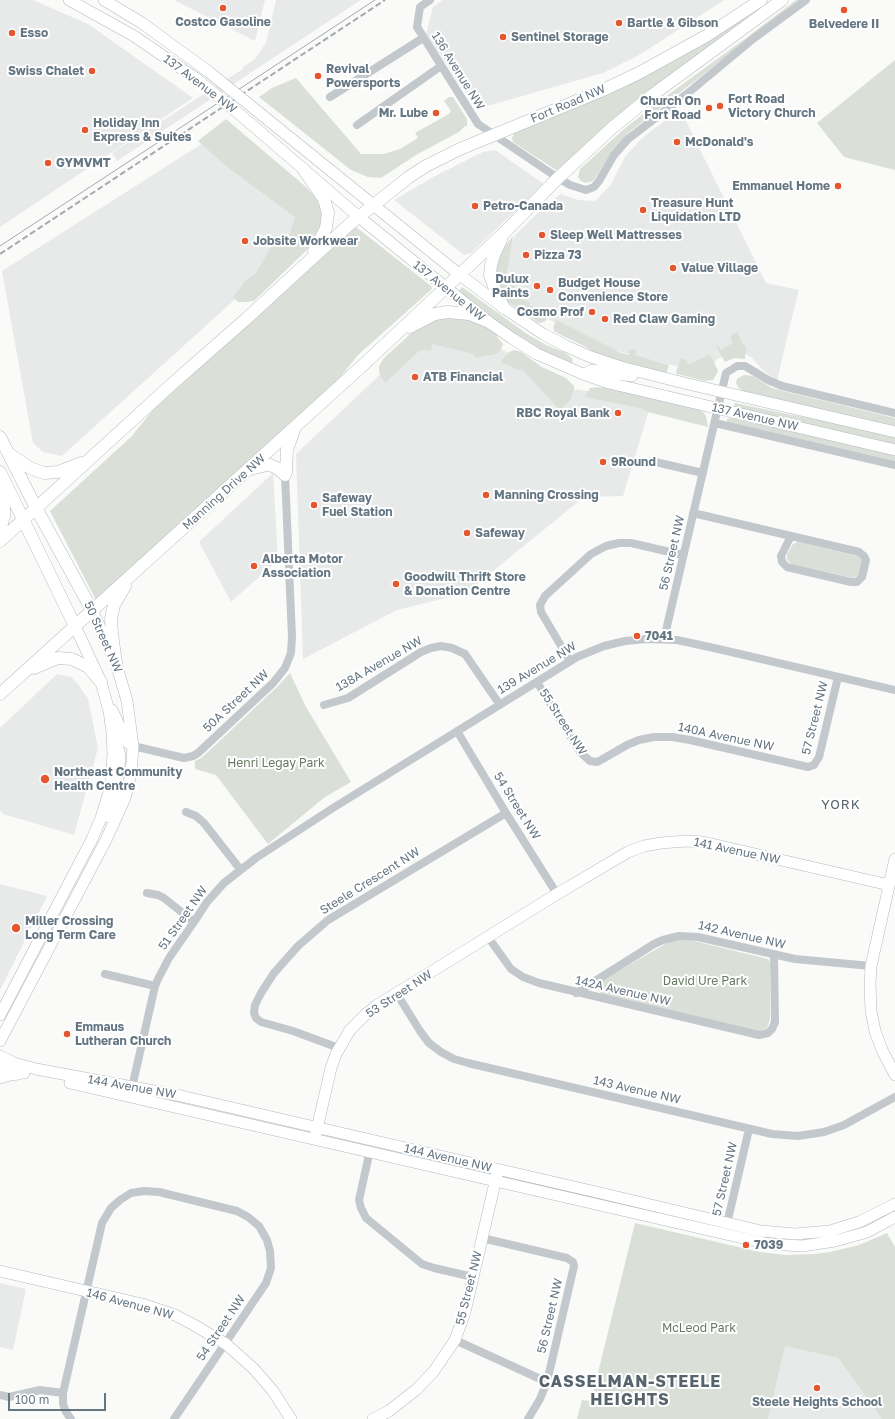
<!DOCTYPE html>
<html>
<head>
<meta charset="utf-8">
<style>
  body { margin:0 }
  #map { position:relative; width:895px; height:1419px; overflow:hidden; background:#fafaf8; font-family:"Golos Text",sans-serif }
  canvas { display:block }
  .scale { position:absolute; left:8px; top:1393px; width:98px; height:18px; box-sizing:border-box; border:2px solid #657683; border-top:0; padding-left:5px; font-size:12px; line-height:14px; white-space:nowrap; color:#657683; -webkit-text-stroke:3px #fff; paint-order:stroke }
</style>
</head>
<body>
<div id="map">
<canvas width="895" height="1419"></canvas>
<div class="scale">100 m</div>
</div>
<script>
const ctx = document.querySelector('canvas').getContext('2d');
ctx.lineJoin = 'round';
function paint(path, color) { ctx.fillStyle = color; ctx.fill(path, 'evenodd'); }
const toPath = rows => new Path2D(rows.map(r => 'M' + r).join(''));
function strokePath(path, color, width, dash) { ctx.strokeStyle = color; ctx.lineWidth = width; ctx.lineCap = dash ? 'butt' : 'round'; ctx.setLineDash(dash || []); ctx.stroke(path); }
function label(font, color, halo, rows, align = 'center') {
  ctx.font = font + ' "Golos Text",sans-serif'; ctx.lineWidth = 4; ctx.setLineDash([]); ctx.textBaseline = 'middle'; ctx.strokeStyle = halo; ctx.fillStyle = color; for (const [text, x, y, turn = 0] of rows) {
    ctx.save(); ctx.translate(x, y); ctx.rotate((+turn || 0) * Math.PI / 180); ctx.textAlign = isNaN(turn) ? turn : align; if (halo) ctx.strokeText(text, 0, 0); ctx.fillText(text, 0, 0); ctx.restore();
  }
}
const built = toPath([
  [0,0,33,0,88,24,193,98,0,227],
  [174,0,265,0,255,41],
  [276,0,361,0,117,161,112,153,243,69,242,68,255,59,266,43],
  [443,0,724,0,641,54,603,73,477,109,426,34,433,7],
  [680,109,766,283,799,290,789,329,777,381,762,369,752,358,742,352,726,354,716,360,711,375,617,351,539,315,509,290,505,277,506,256,515,235,543,208,561,194,578,200,595,201,610,186,625,157,641,139],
  [222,131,299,195,306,235,62,456,43,452,33,443,2,271],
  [495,150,544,184,471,253,464,255,394,200,435,176,483,152],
  [424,333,497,346,563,388,588,391,650,407,623,496,584,497,466,593,397,610,303,659,296,454],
  [273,473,278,560,231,602,199,542],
  [57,674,71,677,78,684,88,699,98,748,74,835,3,814,0,810,0,728],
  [0,884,47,896,0,990],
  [0,1283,26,1289,13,1350,0,1347],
  [784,1345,838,1358,882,1419,768,1419]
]);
const green = toPath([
  [796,0,799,0,628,133,612,151,598,174,593,181,586,183,581,181,578,177,580,169,624,129,665,97,746,38],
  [748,14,749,16,560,170,556,170,513,142,512,138,515,132],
  [895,60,895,170,844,157,817,123],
  [296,78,361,154,384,154,400,149,418,138,415,133,449,114,451,111,444,101,449,97,453,97,467,119,467,126,465,126,459,132,416,155,381,178,368,177,351,170,259,97,272,88],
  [226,119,306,187,316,198,320,207,322,218,325,221,316,241,254,301,245,302,238,302,233,297,245,281,256,273,276,239,289,236,295,217,226,166,198,141],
  [356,227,431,286,432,289,358,355,330,390,96,600,50,511,132,436,152,411,339,239],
  [513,236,506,277,508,281,510,280,521,298,530,303,529,305,546,313,547,319,544,322,539,323,509,303,501,293,494,278,498,256,502,250],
  [462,287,527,334,546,345,564,352,573,359,572,363,571,364,549,356,507,331,460,293,459,291],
  [461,316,482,324,498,335,497,337,503,344,500,351,496,354,475,358,474,354,432,344,431,351,424,350,419,351,388,380,386,383,381,377,379,371,379,366,384,358,419,326,430,320],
  [556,320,621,353,630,355,628,351,633,349,636,350,635,355,669,365,666,374,598,355,584,346,555,332,553,328],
  [737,332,743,345,746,346,745,359,734,358,725,362,716,346,718,345,720,350,733,343,730,336],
  [514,350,521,352,542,367,566,378,574,386,574,390,570,400,560,410,522,369,518,370,509,365,501,363,501,362,509,352],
  [710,354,718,371,713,380,705,381,677,374,676,372,681,358,686,360,689,365],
  [744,375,753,376,772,388,783,391,895,418,895,427,743,391,738,387,736,383,737,379],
  [603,385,696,408,703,412,706,416,708,427,648,412,640,408,585,397,590,388,598,387,602,388],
  [735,403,792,415,837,423,895,436,895,444,862,438,749,412,734,406],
  [732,418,757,424,758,423,895,455,895,461,727,422,727,419],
  [798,542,857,556,861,558,862,562,859,575,854,578,792,564,787,560,787,554,793,544],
  [290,673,306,707,351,782,325,797,268,844,216,775,195,769,195,761,201,758,209,751,278,686],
  [680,940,694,941,768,959,770,962,770,1019,767,1028,759,1031,602,995,599,991,598,986,601,981,667,943],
  [635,1223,760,1252,786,1255,815,1254,830,1252,859,1245,887,1233,895,1247,895,1419,882,1419,838,1358,785,1346,768,1419,577,1419,582,1400,591,1401]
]);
const street = toPath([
  [430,0,420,7,417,27,478,124,558,178,570,185,586,190,594,187,599,181,614,155,628,139,688,93,753,39,806,0],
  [330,97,423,38],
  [357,125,441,66],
  [715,423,895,465],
  [651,461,703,473],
  [693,513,855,551,859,552,864,556,866,560,862,577,857,582,851,582,787,567,782,562,781,556,791,536],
  [664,639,726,373,737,366,745,366,768,380,782,386,895,413],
  [570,661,541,612,540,605,545,596,591,554,606,546,619,543,631,543,683,555],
  [537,682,580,752,590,761,597,762,601,760,627,745,639,740,654,737,672,737,690,740,808,767,814,765,819,757,838,677],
  [324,705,348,698,421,652,431,648,441,646,452,648,465,654,500,705],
  [457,731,506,813,557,894],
  [129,745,184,758,193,756,198,753,273,683,285,668,291,653,292,637,285,475],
  [186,812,196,816,204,823,240,869],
  [147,893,158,895,164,898,194,922],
  [488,937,511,969,523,977,539,983,759,1035,768,1033,772,1029,775,1022,774,955],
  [105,974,155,986],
  [576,993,654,944,663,940,679,936,698,937,795,959,871,966],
  [397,994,420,1031,429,1043,441,1052,454,1059,468,1063,772,1134,798,1136,824,1132,844,1125,895,1097],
  [339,1048,293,1031,261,1022,256,1018,254,1013,255,1005,261,993,274,973,298,946,328,920,506,813],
  [131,1092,155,986,158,979,169,958,194,922,207,902,224,883,256,858,333,808,577,657,604,646,625,641,646,639,677,640,714,648,895,690],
  [372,1141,359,1200,361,1208,366,1218,422,1264,434,1268,473,1277],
  [726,1228,749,1129],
  [482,1238,567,1258,573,1262,574,1266,547,1382,540,1399,528,1419],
  [455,1340,547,1382],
  [0,1395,9,1397,40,1390,63,1393],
  [71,1419,66,1412,63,1404,63,1393,102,1223,111,1208,120,1200,131,1193,144,1191,159,1192,237,1211,248,1217,259,1226,267,1240,270,1251,271,1268,266,1283,174,1419]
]);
const secondary = toPath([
  [69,0,134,36,198,80],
  [104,0,142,23,209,72],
  [262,115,460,275,504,308,543,334,566,346,588,356,621,367,684,383,895,432],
  [250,123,359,217,487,321,513,339,537,354,583,374,609,383,895,450],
  [586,373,592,370,632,376],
  [112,710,121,729,123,738,128,743,133,746],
  [110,818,117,791,120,755,117,745,112,741],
  [895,859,871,966,870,984,871,1011,875,1031,882,1050,895,1075],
  [0,1015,92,839,101,818,109,792,111,780,113,755,112,732,109,711,101,682,75,626],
  [0,1041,106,840,125,798,131,774,133,746,127,701,116,663,92,610],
  [0,1056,14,1063,36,1069,181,1096,596,1192,761,1231,795,1234,830,1231,859,1222,895,1204],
  [0,1066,24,1073],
  [0,1078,10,1075,19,1074],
  [70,1083,769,1244,802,1246,835,1241,867,1232,895,1217],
  [316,1133,331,1068,336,1054,350,1030,365,1015,376,1006,557,894,628,852,644,846,661,843,686,841,703,842,889,885],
  [0,1271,142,1304,175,1315,194,1325,226,1344,254,1369,273,1391,291,1419],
  [373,1419,389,1411,417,1389,434,1371,455,1340,465,1312,497,1174]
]);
const primary = toPath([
  [304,170,324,199,328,213,326,228,314,251],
  [501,240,494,255,491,265,490,275,495,289,504,308],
  [410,327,435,314,448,312,469,314,487,321],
  [0,437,36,508,92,610],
  [8,453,30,468,44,473,58,472,81,463],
  [250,469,267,465,270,465,277,468,285,475,286,472,287,450,294,430],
  [0,472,75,626],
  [0,530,4,516,4,495,2,485],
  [0,541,172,384,246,319,308,262,351,223,409,177,426,166,460,149,603,90,639,73,706,36,761,0],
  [116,663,112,634,111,619,114,605,125,586],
  [34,668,58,658,72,659,88,667,101,682],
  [0,694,362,366,505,232,558,178,612,128,651,96,782,0]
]);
const tram = toPath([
  [0,246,375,0]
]);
const rail = toPath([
  [0,254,385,0]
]);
const secondaryBridge = toPath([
  [209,72,262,115],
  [198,80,250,123]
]);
const markers = [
  [223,8,4,"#e4572e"],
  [844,10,4,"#e4572e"],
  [619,23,4,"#e4572e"],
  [12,33,4,"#e4572e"],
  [503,37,4,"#e4572e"],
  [92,71,4,"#e4572e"],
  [318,76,4,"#e4572e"],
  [720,106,4,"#e4572e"],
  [709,108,4,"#e4572e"],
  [436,113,4,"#e4572e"],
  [85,130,4,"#e4572e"],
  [677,142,4,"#e4572e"],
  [48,163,4,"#e4572e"],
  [838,186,4,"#e4572e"],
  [475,206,4,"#e4572e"],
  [643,210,4,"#e4572e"],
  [542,235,4,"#e4572e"],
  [245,241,4,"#e4572e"],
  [526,255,4,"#e4572e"],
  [673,268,4,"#e4572e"],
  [537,286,4,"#e4572e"],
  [550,290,4,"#e4572e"],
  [592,312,4,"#e4572e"],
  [605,319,4,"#e4572e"],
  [415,377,4,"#e4572e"],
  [618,413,4,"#e4572e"],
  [603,462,4,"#e4572e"],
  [486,495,4,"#e4572e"],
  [314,505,4,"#e4572e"],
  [467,533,4,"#e4572e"],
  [254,566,4,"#e4572e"],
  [396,584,4,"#e4572e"],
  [637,636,4,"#e4572e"],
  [45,779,5,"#e4572e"],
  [16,928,5,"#e4572e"],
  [67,1034,4,"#e4572e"],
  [746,1245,4,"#e4572e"],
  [817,1388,4,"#e4572e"]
];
const poiNames = [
  ["Costco Gasoline",223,22,"center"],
  ["Bartle & Gibson",627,23],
  ["Belvedere II",844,24,"center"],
  ["Esso",20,33],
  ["Sentinel Storage",511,37],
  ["Revival",326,69],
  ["Powersports",326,83],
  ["Swiss Chalet",84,71,"right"],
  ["Fort Road",728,99],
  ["Victory Church",728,113],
  ["Church On",701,101,"right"],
  ["Fort Road",701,115,"right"],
  ["Mr. Lube",428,113,"right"],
  ["Holiday Inn",93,123],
  ["Express & Suites",93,137],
  ["McDonald's",685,142],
  ["GYMVMT",56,163],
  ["Emmanuel Home",830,186,"right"],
  ["Treasure Hunt",651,203],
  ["Liquidation LTD",651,217],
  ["Petro-Canada",483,206],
  ["Sleep Well Mattresses",550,235],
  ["Jobsite Workwear",253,241],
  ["Pizza 73",534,255],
  ["Value Village",681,268],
  ["Dulux",529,279,"right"],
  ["Paints",529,293,"right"],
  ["Budget House",558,283],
  ["Convenience Store",558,297],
  ["Cosmo Prof",584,312,"right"],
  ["Red Claw Gaming",613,319],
  ["ATB Financial",423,377],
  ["RBC Royal Bank",610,413,"right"],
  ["9Round",611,462],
  ["Manning Crossing",494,495],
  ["Safeway",322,498],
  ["Fuel Station",322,512],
  ["Safeway",475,533],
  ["Alberta Motor",262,559],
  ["Association",262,573],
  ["Goodwill Thrift Store",404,577],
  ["& Donation Centre",404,591],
  ["7041",645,636],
  ["Northeast Community",54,772],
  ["Health Centre",54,786],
  ["Miller Crossing",25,921],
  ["Long Term Care",25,935],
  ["Emmaus",75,1027],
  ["Lutheran Church",75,1041],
  ["7039",754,1245],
  ["Steele Heights School",817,1402,"center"]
];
const streetNames = [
  ["136 Avenue NW",458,71,58],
  ["137 Avenue NW",200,84,37],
  ["Fort Road NW",568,104,-23],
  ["137 Avenue NW",449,291,39],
  ["137 Avenue NW",755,417,13],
  ["Manning Drive NW",224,492,-42],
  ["56 Street NW",672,553,-77],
  ["50 Street NW",103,637,66],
  ["138A Avenue NW",379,664,-30],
  ["139 Avenue NW",537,668,-31],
  ["50A Street NW",236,701,-43],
  ["57 Street NW",815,718,-76],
  ["55 Street NW",563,722,57],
  ["140A Avenue NW",726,737,12],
  ["54 Street NW",517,806,58],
  ["141 Avenue NW",737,851,12],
  ["Steele Crescent NW",370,881,-32],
  ["51 Street NW",183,918,-55],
  ["142 Avenue NW",742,935,13],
  ["142A Avenue NW",623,991,13],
  ["53 Street NW",399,994,-33],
  ["144 Avenue NW",132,1087,10],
  ["143 Avenue NW",637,1090,13],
  ["144 Avenue NW",448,1158,13],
  ["57 Street NW",725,1179,-77],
  ["55 Street NW",469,1288,-76],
  ["146 Avenue NW",130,1304,15],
  ["56 Street NW",550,1316,-77],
  ["54 Street NW",221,1328,-56]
];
const parkNames = [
  ["Henri Legay Park",276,763],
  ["David Ure Park",705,981],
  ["McLeod Park",699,1328]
];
const neighbourhoodNames = [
  ["YORK",841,805]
];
const districtNames = [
  ["CASSELMAN-STEELE",630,1382],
  ["HEIGHTS",630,1400]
];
paint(built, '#e8e9e9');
paint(green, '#dadfd7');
strokePath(secondary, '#b3babf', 12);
strokePath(primary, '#b5babe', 13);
strokePath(street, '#c3c8cc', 8);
strokePath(secondary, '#fff', 11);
strokePath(primary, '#fff', 12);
strokePath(tram, '#a2aab0', 1);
strokePath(rail, '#a2aab0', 2, [6, 3]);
strokePath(secondaryBridge, '#b3babf', 12, []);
strokePath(secondaryBridge, '#fff', 11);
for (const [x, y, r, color] of markers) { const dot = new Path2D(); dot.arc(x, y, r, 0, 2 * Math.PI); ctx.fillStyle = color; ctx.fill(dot); strokePath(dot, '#fff', 1.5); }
label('bold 12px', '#657683', '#fff', poiNames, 'left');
label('12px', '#657683', '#fff', streetNames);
label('12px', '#687a64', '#fff', parkNames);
ctx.letterSpacing = '1px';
label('13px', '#57646e', '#fff', neighbourhoodNames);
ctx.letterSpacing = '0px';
ctx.letterSpacing = '1px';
label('bold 16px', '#57646e', '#fff', districtNames);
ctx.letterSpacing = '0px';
</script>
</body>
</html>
